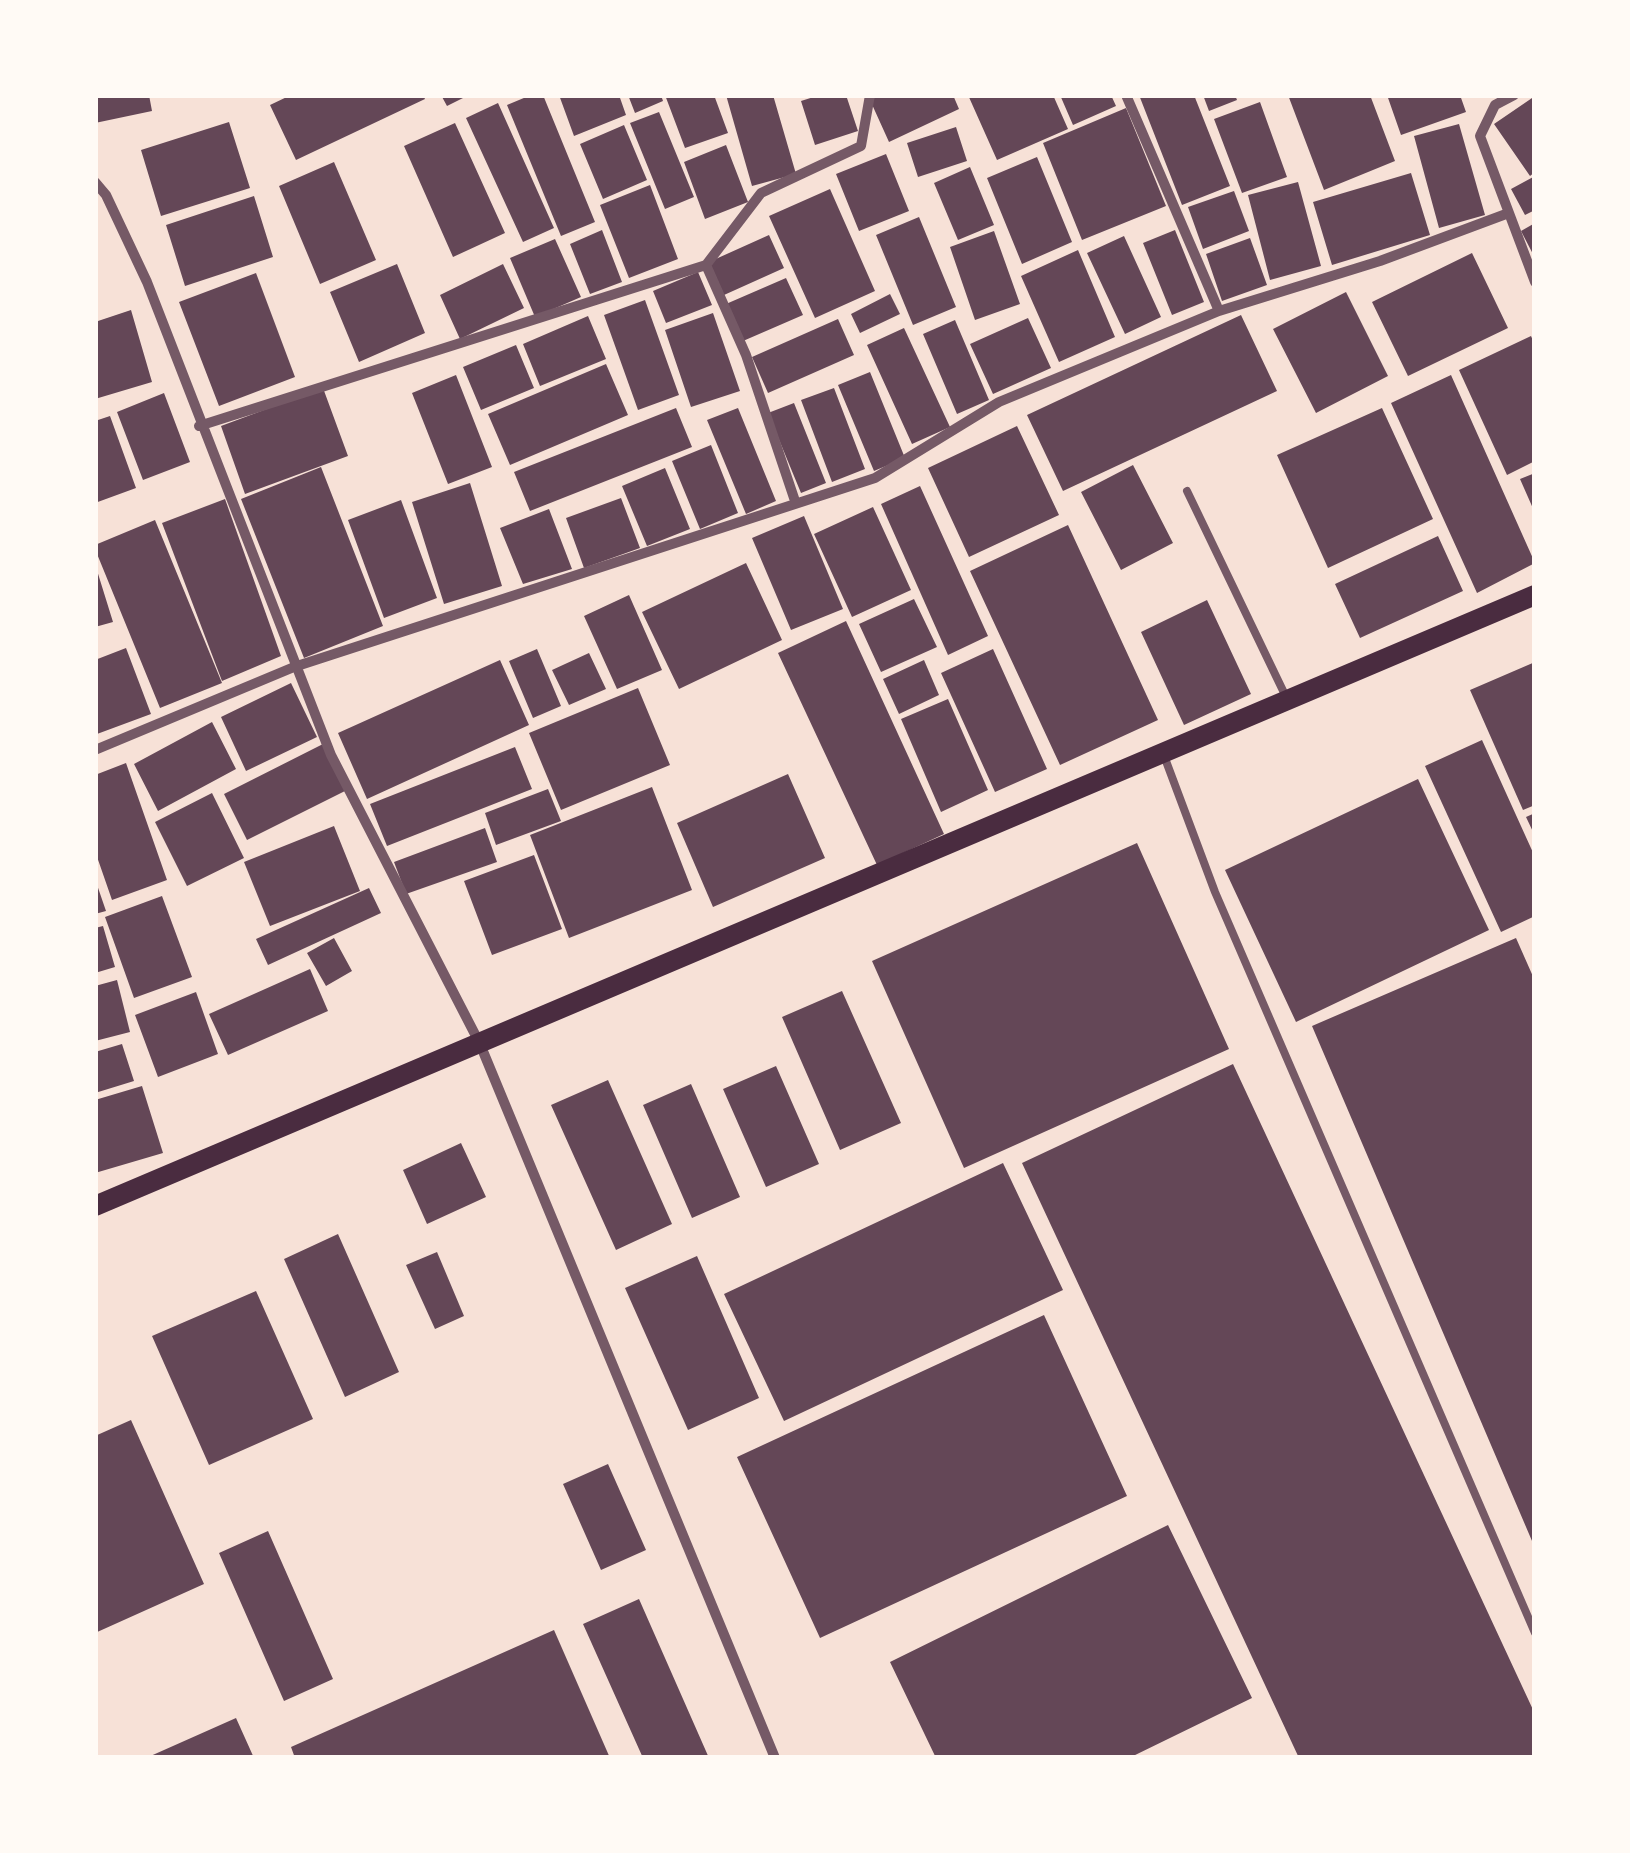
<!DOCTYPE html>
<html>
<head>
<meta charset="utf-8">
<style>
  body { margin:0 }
  #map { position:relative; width:1630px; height:1853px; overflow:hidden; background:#f7e1d7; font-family:"Zilla Slab",serif }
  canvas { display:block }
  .frame { position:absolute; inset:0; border:98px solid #fffaf5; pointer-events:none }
</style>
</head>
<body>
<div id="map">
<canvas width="1630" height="1853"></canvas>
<div class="frame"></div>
</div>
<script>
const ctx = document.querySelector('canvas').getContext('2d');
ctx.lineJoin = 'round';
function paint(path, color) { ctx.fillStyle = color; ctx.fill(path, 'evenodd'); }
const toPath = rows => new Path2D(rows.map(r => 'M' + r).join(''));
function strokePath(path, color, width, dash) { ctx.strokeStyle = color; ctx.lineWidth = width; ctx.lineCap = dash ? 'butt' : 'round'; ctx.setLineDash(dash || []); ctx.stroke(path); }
const building = toPath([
  [95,95,149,95,152,111,95,123],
  [291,95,423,95,425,99,296,160,270,105],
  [441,95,469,95,447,106],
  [531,95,543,95,595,222,561,236,507,105],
  [559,95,619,95,626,115,574,136],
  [628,95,661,95,663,101,635,113],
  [665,95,714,95,728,133,685,148],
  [726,95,773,95,796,174,752,186],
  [820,95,846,95,858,131,815,145,801,101],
  [881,95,953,95,959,109,889,142,870,100],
  [968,95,1053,95,1068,129,997,160],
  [1060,95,1111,95,1116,106,1073,125],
  [1139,95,1194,95,1230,186,1182,205],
  [1203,95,1235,95,1237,100,1209,111],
  [1288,95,1370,95,1395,161,1324,190],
  [1387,95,1460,95,1466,112,1401,135],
  [1535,96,1535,172,1530,176,1494,124],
  [1260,102,1287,177,1242,193,1214,119],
  [498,103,554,228,523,242,466,118],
  [1126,108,1166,206,1082,240,1043,143],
  [659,112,694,197,665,209,630,123],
  [229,122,250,188,161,216,141,150],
  [455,123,505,233,453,257,404,146],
  [1459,124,1485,215,1439,228,1414,136],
  [624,125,647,180,603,199,580,144],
  [956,127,967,161,918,177,907,143],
  [726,145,748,202,705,219,684,162],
  [886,154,909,211,859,231,836,174],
  [1037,157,1072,242,1022,264,987,178],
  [334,162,376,260,320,284,279,186],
  [970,167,994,225,958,240,934,183],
  [1411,173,1430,235,1332,265,1313,202],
  [1535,176,1535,210,1525,215,1511,189],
  [1298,182,1321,266,1270,280,1248,195],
  [650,185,678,259,629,278,600,205],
  [830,189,875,291,815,318,769,216],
  [1234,191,1249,231,1203,249,1188,207],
  [254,196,273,257,185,286,166,225],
  [919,217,956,307,913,325,876,235],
  [1535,223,1535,258,1521,231],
  [602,230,622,282,590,294,570,244],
  [1175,230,1204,302,1172,315,1143,243],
  [994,231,1020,304,975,320,950,247],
  [769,235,784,268,724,295,709,262],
  [1124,236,1161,317,1125,334,1087,253],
  [1250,238,1267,285,1222,301,1206,254],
  [555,239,581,297,535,317,510,258],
  [1078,250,1115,337,1059,362,1021,276],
  [1472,253,1508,328,1408,376,1372,302],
  [397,264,425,333,359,362,330,292],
  [503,264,524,308,460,339,440,295],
  [698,272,712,305,666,323,653,291],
  [256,273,295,377,219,406,179,302],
  [786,278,803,315,743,341,726,304],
  [1346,292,1388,376,1316,413,1273,329],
  [890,294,900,314,860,333,851,314],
  [645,300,679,395,638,410,604,315],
  [131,310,152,382,95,399,95,322],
  [713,313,740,391,691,407,665,330],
  [1241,315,1277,391,1063,491,1027,415],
  [588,316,606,359,540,386,523,344],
  [1028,318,1051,368,993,394,970,344],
  [838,319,854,355,768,393,752,357],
  [955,320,989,400,957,414,923,334],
  [904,328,950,427,912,444,867,345],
  [1531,336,1535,345,1535,461,1507,475,1459,370],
  [516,345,534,388,481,410,463,367],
  [606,364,628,415,510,465,488,414],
  [870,372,905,458,874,471,838,385],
  [456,375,492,467,448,484,412,393],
  [1451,375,1535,563,1477,593,1391,403],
  [323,388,348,456,245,494,221,426],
  [834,388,865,469,832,482,801,400],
  [164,393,190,462,143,480,117,412],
  [794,403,826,483,801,493,768,413],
  [676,408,692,447,530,511,514,472],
  [738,408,776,501,746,514,707,420],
  [1382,408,1433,519,1328,568,1277,455],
  [110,416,136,488,95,503,95,421],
  [1017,426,1059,515,969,557,928,468],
  [711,445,738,513,700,529,672,461],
  [1133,465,1173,543,1121,570,1081,492],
  [321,467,383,626,304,658,241,499],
  [665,468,690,529,647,546,622,486],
  [1535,473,1535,513,1520,479],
  [470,483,502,586,444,604,412,502],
  [920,486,988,636,948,655,881,504],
  [621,498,640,548,584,568,566,518],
  [225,499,281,656,222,681,162,523],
  [401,500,437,598,384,618,348,520],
  [873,507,911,590,852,617,814,534],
  [549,509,572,569,523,584,500,528],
  [804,516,843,609,791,630,752,538],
  [155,520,222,683,160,708,95,549,95,545],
  [1068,525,1158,720,1060,765,970,571],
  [1438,536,1463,591,1360,638,1335,584],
  [746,563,782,640,679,689,642,612],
  [95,564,113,622,95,627],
  [629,595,662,670,617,689,584,616],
  [914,599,937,647,881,672,859,624],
  [1207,600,1251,694,1184,725,1141,632],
  [846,621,944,834,877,865,778,653],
  [126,648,151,714,97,734,95,660],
  [537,649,561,706,533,718,509,661],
  [993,649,1047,769,995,792,941,673],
  [589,653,606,689,569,705,552,670],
  [500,660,529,725,367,799,338,733],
  [924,660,939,695,899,714,883,679],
  [1535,662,1535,805,1523,810,1470,690],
  [291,683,317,737,246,771,221,717],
  [638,688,670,765,561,810,529,733],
  [948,699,988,790,941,812,901,719],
  [212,722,236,769,158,811,134,764],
  [1482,740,1535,857,1535,916,1501,932,1425,766],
  [323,744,347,790,247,840,224,794],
  [515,747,532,789,387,846,370,804],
  [126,763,167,880,112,900,95,851,95,775],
  [788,774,825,858,713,907,677,823],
  [1418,779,1489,930,1296,1022,1225,870],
  [652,787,692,890,569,938,530,835],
  [548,789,561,821,496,845,485,813],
  [212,793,244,858,187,886,155,822],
  [1535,813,1535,836,1526,817],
  [334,826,360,891,270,926,244,862],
  [485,828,497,862,406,894,394,862],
  [1137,843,1229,1049,964,1168,872,961],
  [534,855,562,929,492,955,464,881],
  [95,879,106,911,95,914],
  [369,888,381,913,268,965,256,939],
  [162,896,192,977,134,998,105,917],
  [103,926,115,967,95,973,95,928],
  [334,938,352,971,326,986,307,953],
  [1516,938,1535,981,1535,1548,1312,1026],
  [310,969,328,1011,228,1055,209,1014],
  [117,980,130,1032,95,1041,95,986],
  [842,991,901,1123,840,1150,782,1017],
  [196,992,218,1054,158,1077,135,1015],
  [122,1044,134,1081,95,1093,95,1052],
  [1233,1064,1535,1714,1535,1758,1299,1758,1022,1163],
  [776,1066,819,1164,766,1187,723,1089],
  [608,1080,672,1224,616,1250,551,1105],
  [691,1084,740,1197,692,1218,643,1105],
  [142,1086,163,1153,95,1173,95,1100],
  [461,1143,486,1197,427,1224,403,1170],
  [1003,1163,1063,1290,784,1421,724,1294],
  [338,1234,399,1372,345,1397,284,1259],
  [437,1252,464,1316,435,1329,406,1265],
  [697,1256,759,1398,688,1430,625,1288],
  [256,1291,313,1419,209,1465,152,1336],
  [1044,1315,1127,1496,820,1638,737,1457],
  [131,1420,204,1584,95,1633,95,1436],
  [608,1464,646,1550,601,1570,563,1484],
  [1168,1525,1252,1698,1129,1758,936,1758,890,1662],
  [268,1531,333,1679,284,1701,219,1553],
  [639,1599,709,1758,643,1758,583,1624],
  [554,1630,610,1758,295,1758,291,1747],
  [236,1718,254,1758,146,1758]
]);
const service = toPath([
  [1187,491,1287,699],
  [1163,753,1215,892,1535,1633]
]);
const minor = toPath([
  [1126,95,1219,311],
  [1514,95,1495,105,1480,136,1535,282],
  [95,182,106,195,147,282,331,755,480,1044,775,1758],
  [199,426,706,265],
  [795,501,746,355,706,265,761,193,861,146,870,95],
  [95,750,294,667,875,478,999,402,1219,311,1380,261,1506,214]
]);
const secondary = toPath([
  [95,1206,1535,595]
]);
paint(building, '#644757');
strokePath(service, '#755966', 8);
strokePath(minor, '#755966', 10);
strokePath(secondary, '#4a2c40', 20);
</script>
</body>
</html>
